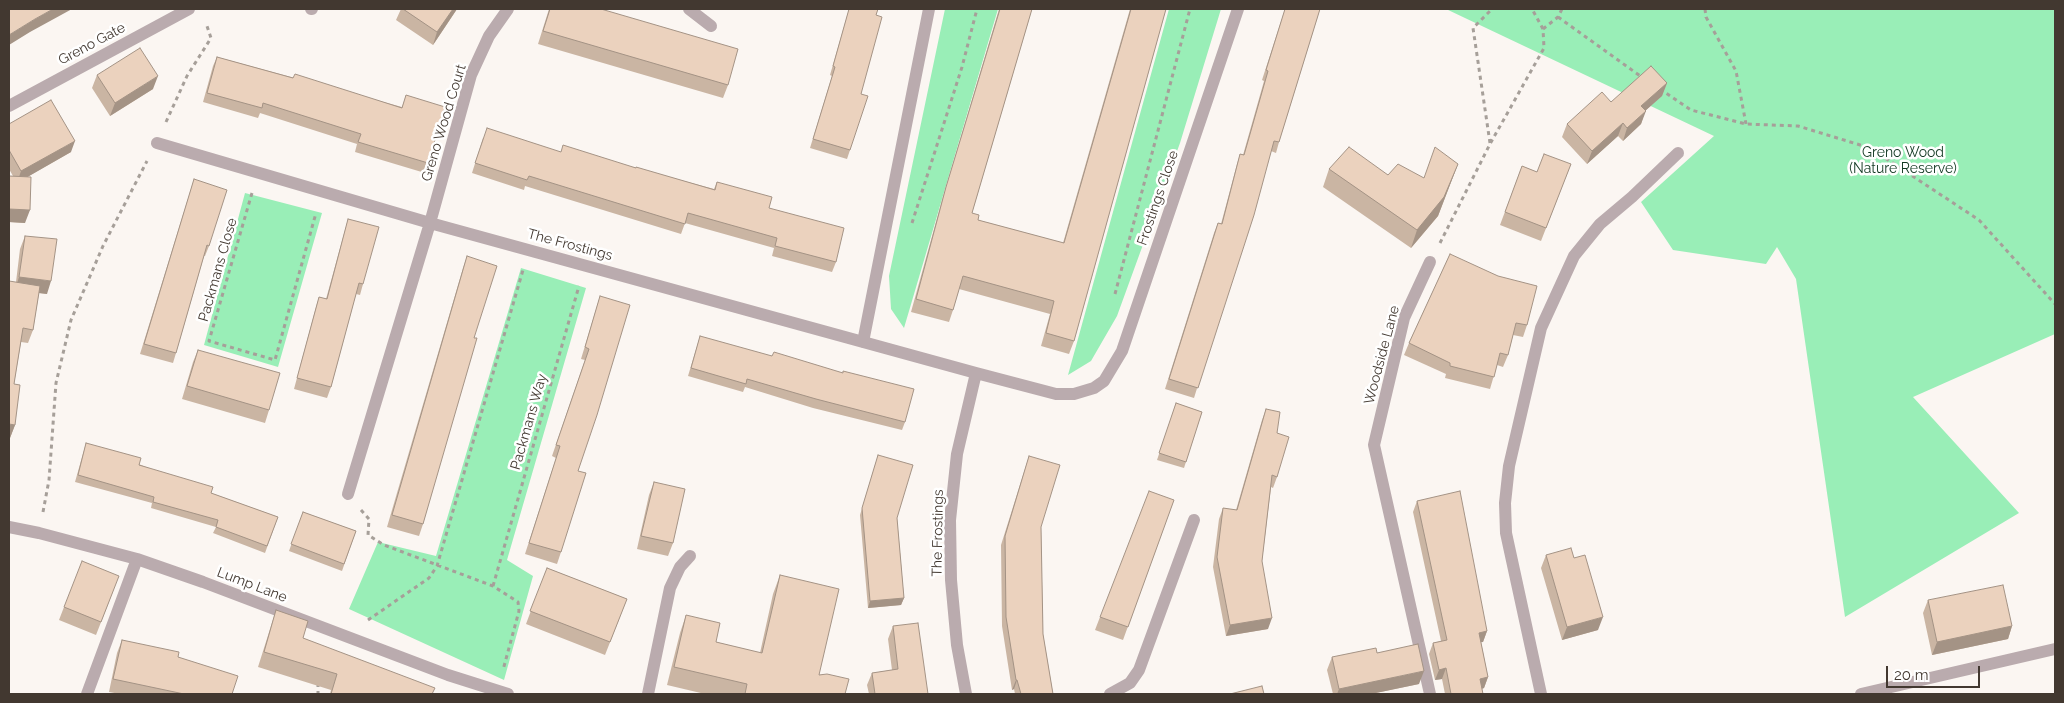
<!DOCTYPE html>
<html>
<head>
<meta charset="utf-8">
<style>
  body { margin:0 }
  #map { position:relative; width:2064px; height:703px; overflow:hidden; background:#fbf6f2; font-family:Raleway,sans-serif }
  canvas { display:block }
  .frame { position:absolute; inset:0; border:10px solid #423830; pointer-events:none }
  .scale { position:absolute; left:1886px; top:666px; width:94px; height:22px; box-sizing:border-box; border:2px solid #423830; border-top:0; padding-left:6px; font-size:15px; line-height:18px; white-space:nowrap; color:#423830; -webkit-text-stroke:4px #fff; paint-order:stroke }
</style>
</head>
<body>
<div id="map">
<canvas width="2064" height="703"></canvas>
<div class="frame"></div>
<div class="scale">20 m</div>
</div>
<script>
const ctx = document.querySelector('canvas').getContext('2d');
ctx.lineJoin = 'round';
function paint(path, color) { ctx.fillStyle = color; ctx.fill(path, 'evenodd'); }
const toPath = rows => new Path2D(rows.map(r => 'M' + r).join(''));
function strokePath(path, color, width, dash) { ctx.strokeStyle = color; ctx.lineWidth = width; ctx.lineCap = dash ? 'butt' : 'round'; ctx.setLineDash(dash || []); ctx.stroke(path); }
function label(font, color, halo, rows, align = 'center') {
  ctx.font = font + ' Raleway,sans-serif'; ctx.lineWidth = 5; ctx.setLineDash([]); ctx.textBaseline = 'middle'; ctx.strokeStyle = halo; ctx.fillStyle = color; for (const [text, x, y, turn = 0] of rows) {
    ctx.save(); ctx.translate(x, y); ctx.rotate((+turn || 0) * Math.PI / 180); ctx.textAlign = isNaN(turn) ? turn : align; if (halo) ctx.strokeText(text, 0, 0); ctx.fillText(text, 0, 0); ctx.restore();
  }
}
const green = toPath([
  [945,9,998,9,904,328,891,309,889,276],
  [1169,9,1221,9,1180,143,1117,316,1091,361,1068,375],
  [1446,9,2055,9,2055,334,1913,397,2019,513,1845,617,1796,279,1777,247,1766,264,1673,250,1641,202,1714,136],
  [245,193,322,213,278,367,204,345],
  [521,268,586,288,507,560,533,576,504,680,349,609,378,542,436,556]
]);
const path = toPath([
  [1705,9,1706,17,1736,71,1746,124],
  [1558,17,1643,78],
  [1543,29,1558,17,1562,9],
  [1660,89,1691,110,1746,124,1798,126,1870,148,1979,220,2055,304],
  [166,122,187,76,211,38,206,23],
  [1490,143,1473,28,1492,9],
  [252,193,209,341,275,360,316,213],
  [912,223,962,67,977,9],
  [1440,243,1490,144,1544,48,1543,29,1532,9],
  [1115,294,1190,9],
  [361,510,369,519,368,535,384,545,493,586,518,602,519,611,503,670],
  [43,512,49,480,56,383,71,320,103,246,147,161],
  [493,586,579,286],
  [368,620,429,578,437,566,523,270],
  [318,683,318,694]
]);
const minor = toPath([
  [311,9,312,9],
  [689,9,711,26],
  [9,106,189,9],
  [157,143,430,223,976,373,1056,394,1074,394,1094,388,1104,381,1122,351,1238,9],
  [863,342,929,9],
  [348,494,430,223,471,75,489,36,508,9],
  [9,527,39,533,137,559,203,582,448,675,508,694],
  [87,694,137,559],
  [648,694,670,588,680,567,690,556],
  [966,694,957,645,951,580,950,520,957,454,976,373],
  [1110,694,1130,683,1139,670,1194,520],
  [1430,694,1374,445,1404,318,1430,262],
  [1541,694,1506,533,1505,503,1509,466,1541,328,1574,256,1600,224,1632,197,1678,153],
  [1861,694,2055,649]
]);
const wall = toPath([
  [401,9,457,9,433,45,396,20],
  [549,9,601,9,728,85,723,98,538,44],
  [849,9,878,9,876,15,850,150,847,159,810,148,832,76,830,75],
  [999,9,1032,9,972,213,978,220,1063,243,1130,9,1166,9,1074,341,1069,354,1041,346,1050,314,959,289,953,310,949,322,911,312,942,200],
  [1285,9,1320,9,1279,142,1276,153,1271,151,1194,398,1165,389,1214,233,1218,223,1221,224,1237,164,1240,154,1243,155,1264,81,1262,80],
  [217,57,402,107,406,95,428,163,425,173,355,152,357,144,260,113,258,118,203,102,213,66],
  [97,75,153,89,110,116,92,88],
  [1667,83,1662,96,1645,111,1641,124,1623,141,1618,136,1587,164,1562,137,1567,124,1611,102],
  [9,124,71,152,27,177,25,223,9,222,9,176,13,176,9,169],
  [483,138,561,152,636,168,714,189,717,182,769,208,836,262,832,272,772,256,774,248,685,223,681,234,525,186,524,190,472,173],
  [1458,164,1438,216,1411,248,1323,187,1329,169,1424,178],
  [1571,164,1541,241,1500,225,1522,166,1537,172],
  [194,179,209,246,205,256,204,256,176,353,173,363,140,354],
  [348,219,363,284,360,295,356,294,331,387,327,398,294,389,316,307,319,297,326,299,345,230],
  [25,236,47,294,39,293,33,330,28,343,21,342,14,384,15,425,10,438,16,282,20,249],
  [1450,254,1527,325,1523,337,1513,335,1508,355,1503,367,1497,365,1490,389,1445,378,1446,374,1404,355,1409,343],
  [467,256,474,338,423,524,419,536,387,527,463,268],
  [600,296,578,471,561,552,557,564,525,554,556,458,552,456,585,360,581,359],
  [700,336,905,422,902,430,813,408,745,387,743,392,688,376],
  [198,350,269,410,265,423,182,399,193,362],
  [1176,403,1202,412,1184,468,1157,460],
  [1266,409,1277,433,1277,477,1273,488,1271,487,1262,561,1268,629,1226,636,1213,567,1219,519,1223,508,1236,510,1262,420],
  [86,443,211,493,278,517,265,553,213,533,216,527,151,508,152,503,75,482],
  [878,455,897,518,904,598,901,605,868,608,860,515],
  [1029,456,1041,527,1043,634,1053,694,1015,694,1014,689,1012,690,1002,626,1001,545],
  [654,482,673,543,668,556,637,549,649,495],
  [1174,500,1123,640,1095,630,1100,617],
  [1417,501,1487,631,1483,642,1481,642,1488,677,1484,688,1482,689,1483,694,1445,694,1442,679,1435,680,1429,654,1433,643,1441,641,1413,512],
  [303,512,356,531,342,571,289,551],
  [1546,555,1598,630,1562,640,1541,568],
  [547,568,627,599,605,655,526,624],
  [780,575,819,675,845,694,705,694,667,685,680,633,686,615,716,642,760,653,773,594],
  [114,589,96,635,59,620,64,607],
  [1928,600,2012,626,2008,639,1932,655,1923,613],
  [276,610,303,638,432,694,330,694,331,690,258,667],
  [893,626,928,694,869,694,867,685,872,673,892,670,888,639],
  [122,640,178,657,232,694,120,694,109,692,117,653],
  [1332,657,1419,684,1371,694,1333,694,1327,670]
]);
const shadedWall = toPath([
  [53,9,72,9,30,32,9,45,9,35,35,19],
  [453,9,457,9,433,45,437,32],
  [158,76,153,89,110,116,115,103],
  [1667,83,1662,96,1636,119,1641,106],
  [1646,111,1641,124,1623,141,1627,128],
  [1623,123,1618,136,1587,164,1592,151],
  [75,141,71,152,17,183,21,171],
  [1458,164,1438,216,1411,248,1417,230],
  [9,209,30,210,25,223,9,222],
  [19,277,51,281,47,294,15,290],
  [9,424,15,425,10,438,9,438],
  [904,598,901,605,868,608,870,601],
  [1603,617,1598,630,1562,640,1567,627],
  [1272,618,1268,629,1226,636,1230,625],
  [2012,626,2008,639,1932,655,1937,642],
  [1487,631,1483,642,1475,643,1479,633],
  [1446,668,1442,679,1435,680,1439,670],
  [1424,671,1419,684,1371,694,1337,694,1339,689],
  [1488,677,1484,688,1476,690,1480,679],
  [1016,680,1017,680,1014,689,1012,690]
]);
const building = toPath([
  [9,9,53,9,35,19,9,35,9,9],
  [403,9,453,9,437,32,403,9],
  [550,9,601,9,738,49,728,85,543,31,550,9],
  [849,9,878,9,876,15,882,17,861,94,868,96,850,150,813,139,835,67,833,66,849,9],
  [1000,9,1032,9,972,213,979,215,978,220,1064,243,1131,9,1166,9,1074,341,1046,333,1054,301,963,276,953,310,916,299,946,187,1000,9],
  [1285,9,1320,9,1279,142,1274,141,1254,215,1198,388,1169,379,1218,223,1222,224,1240,154,1244,155,1268,71,1266,70,1285,9],
  [140,48,158,76,115,103,97,75,140,48],
  [217,57,293,78,295,74,402,108,406,95,445,107,428,163,358,142,361,134,263,103,262,108,207,93,217,57],
  [1651,66,1667,83,1641,106,1646,111,1627,128,1623,123,1592,151,1567,124,1602,92,1611,102,1651,66],
  [51,100,75,141,21,171,9,150,9,124,51,100],
  [487,128,561,152,563,145,636,168,636,167,715,190,717,182,772,197,769,208,844,228,836,262,775,246,777,238,688,213,685,224,529,176,527,180,475,163,487,128],
  [1349,147,1388,175,1398,164,1424,178,1435,147,1458,164,1444,197,1417,230,1329,169,1349,147],
  [1544,154,1571,164,1546,228,1505,212,1522,166,1537,172,1544,154],
  [9,176,31,177,30,210,9,209,9,176],
  [194,179,227,190,209,246,207,245,176,353,144,344,194,179],
  [348,219,379,227,363,284,359,283,331,387,297,378,319,297,327,299,348,219],
  [25,236,57,239,51,281,19,277,25,236],
  [1450,254,1498,276,1537,286,1527,325,1516,323,1508,355,1500,353,1494,377,1450,366,1450,363,1409,343,1450,254],
  [467,256,497,266,474,338,477,338,423,524,392,515,467,256],
  [9,281,40,286,33,330,23,328,14,384,20,385,15,425,9,424,9,281],
  [600,296,630,305,597,415,578,471,586,473,561,552,529,543,560,446,556,445,589,349,585,347,600,296],
  [700,336,772,356,774,352,843,373,843,371,914,389,905,422,816,399,747,379,746,384,691,368,700,336],
  [198,350,280,373,269,410,187,386,198,350],
  [1176,403,1202,412,1186,462,1159,453,1176,403],
  [1266,409,1280,412,1277,433,1289,437,1277,477,1272,475,1262,561,1272,618,1230,625,1217,557,1223,508,1237,510,1266,409],
  [86,443,141,458,139,465,213,487,211,493,278,517,267,546,216,527,218,520,153,502,154,497,78,475,86,443],
  [878,455,913,465,897,518,904,598,870,601,862,508,878,455],
  [1029,456,1060,465,1041,527,1043,634,1053,694,1021,694,1017,680,1016,680,1006,617,1005,536,1029,456],
  [654,482,685,489,673,543,641,536,654,482],
  [1149,491,1174,500,1128,627,1100,617,1149,491],
  [1460,491,1487,631,1479,633,1488,677,1480,679,1483,694,1451,694,1446,668,1439,670,1433,643,1447,640,1417,501,1460,491],
  [303,512,356,531,344,564,291,544,303,512],
  [1571,548,1574,558,1585,555,1603,617,1567,627,1546,555,1571,548],
  [82,561,119,576,101,622,64,607,82,561],
  [547,568,627,599,610,642,530,611,547,568],
  [780,575,839,589,819,675,827,674,849,679,845,694,745,694,747,684,674,667,686,615,720,623,716,642,762,653,780,575],
  [2003,585,2012,626,1937,642,1928,600,2003,585],
  [276,610,308,621,303,638,435,688,432,694,331,694,337,674,264,652,276,610],
  [918,623,928,694,875,694,872,673,898,669,893,626,918,623],
  [122,640,179,652,178,657,238,676,232,694,184,694,113,679,122,640],
  [1418,644,1424,671,1339,689,1332,657,1376,648,1377,653,1418,644],
  [1262,686,1264,694,1230,694,1262,686]
]);
const streetNames = [
  ["Greno Gate",92,44,-28],
  ["Greno Wood Court",444,123,-73],
  ["Frostings Close",1158,198,-71],
  ["The Frostings",570,245,15],
  ["Packmans Close",218,270,-74],
  ["Woodside Lane",1382,355,-75],
  ["Packmans Way",529,422,-74],
  ["The Frostings",938,533,-89],
  ["Lump Lane",252,585,21]
];
const parkNames = [
  ["Greno Wood",1903,153],
  ["(Nature Reserve)",1903,169]
];
paint(green, '#99eeb7');
strokePath(path, '#a69f99', 3, [4, 4]);
strokePath(minor, '#baabae', 12);
paint(wall, '#cab5a3');
paint(shadedWall, '#a49385');
paint(building, '#ebd2be');
strokePath(building, '#a49385', 1);
label('14px', '#423830', '#fff', streetNames);
label('14px', '#113721', '#fff', parkNames);
</script>
</body>
</html>
